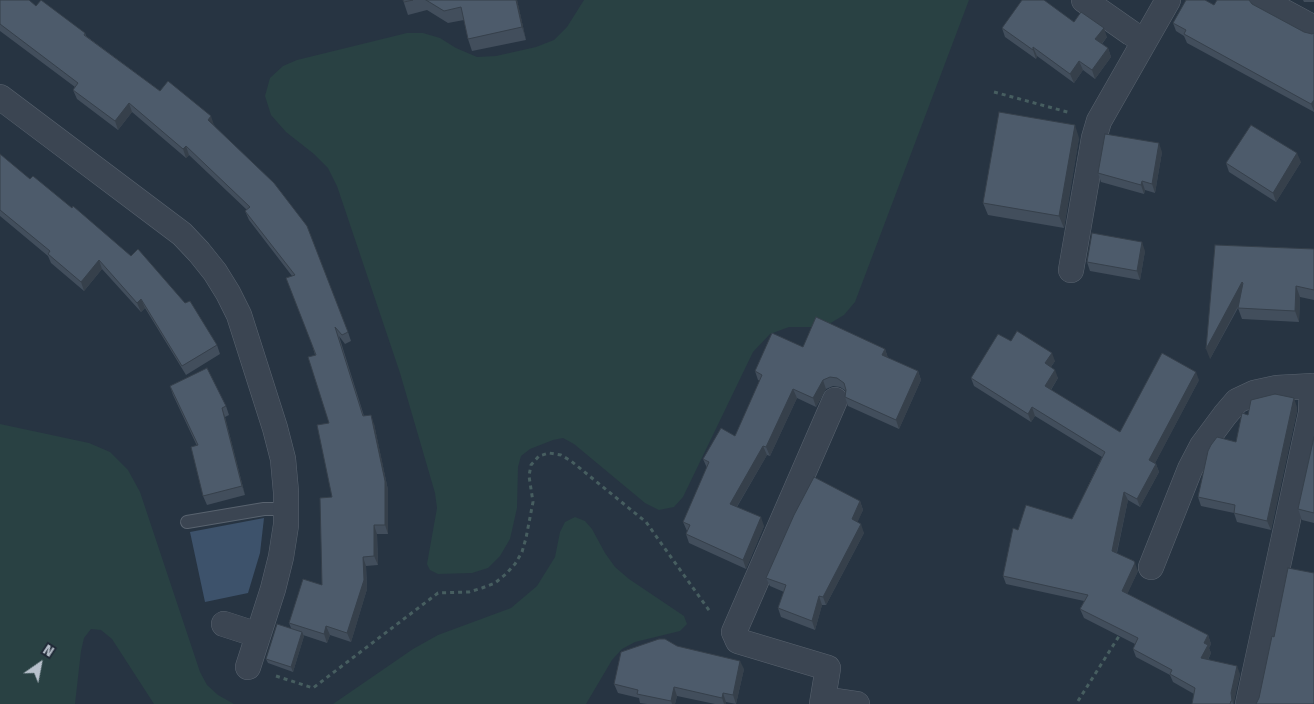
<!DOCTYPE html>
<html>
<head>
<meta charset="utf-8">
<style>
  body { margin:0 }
  #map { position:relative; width:1314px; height:704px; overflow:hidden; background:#273442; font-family:"Fira Sans",sans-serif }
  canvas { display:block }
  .north { position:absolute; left:15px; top:639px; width:50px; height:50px; -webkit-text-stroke:4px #202a37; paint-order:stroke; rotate:33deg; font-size:14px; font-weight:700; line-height:20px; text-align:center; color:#b8c1cc }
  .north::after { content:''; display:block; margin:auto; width:18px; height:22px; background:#b8c1cc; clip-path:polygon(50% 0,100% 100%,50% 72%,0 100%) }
</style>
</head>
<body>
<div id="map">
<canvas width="1314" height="704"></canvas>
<div class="north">N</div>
</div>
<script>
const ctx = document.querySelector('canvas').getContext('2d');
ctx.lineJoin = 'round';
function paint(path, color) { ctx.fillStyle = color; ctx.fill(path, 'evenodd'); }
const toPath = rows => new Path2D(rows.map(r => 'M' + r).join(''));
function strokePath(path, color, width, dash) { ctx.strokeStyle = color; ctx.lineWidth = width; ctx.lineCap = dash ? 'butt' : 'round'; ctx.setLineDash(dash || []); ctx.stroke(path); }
const green = toPath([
  [584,0,969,0,855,302,844,315,829,324,811,327,789,327,770,334,753,352,683,497,674,507,659,510,645,503,574,444,563,438,553,440,530,449,521,456,518,467,517,508,510,539,500,556,488,568,472,573,438,574,430,570,427,564,437,508,435,493,400,373,337,186,328,168,314,154,286,132,271,115,265,96,270,78,283,66,297,60,407,33,423,33,440,38,456,48,477,57,496,56,536,47,554,40,567,27],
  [0,424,89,443,110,452,128,470,140,492,200,672,207,685,218,695,234,704,154,704,112,639,101,630,91,629,84,638,81,651,75,704,0,704],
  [575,517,585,521,592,529,605,553,615,567,629,579,684,616,687,624,680,631,635,642,622,649,612,660,586,704,333,704,413,649,438,635,511,608,537,586,555,557,560,532,565,522]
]);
const water = toPath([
  [264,518,260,553,248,593,205,602,190,532]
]);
const path = toPath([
  [994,92,1071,113],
  [276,676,313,688,438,593,469,592,482,588,495,583,506,574,515,564,522,552,526,538,533,502,529,476,531,465,539,456,549,453,561,455,571,461,646,522,711,613],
  [1078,701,1121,633]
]);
const lane = toPath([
  [187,522,264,509,286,509]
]);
const street = toPath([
  [1084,0,1131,33,1144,41],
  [1262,0,1314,28],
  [0,97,182,234,199,252,215,272,228,293,239,315,275,428,283,459,286,492,286,525,281,557,273,589,248,667],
  [1071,270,1094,138,1099,121,1168,0],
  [1151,567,1190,469,1202,446,1225,415,1237,401,1254,393,1277,388,1314,386],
  [224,624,258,635],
  [823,699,857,704],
  [822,704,828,668,738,641,734,632,835,400],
  [1248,704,1311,413,1312,386]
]);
const wall = toPath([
  [0,0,36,6,85,33,86,36,160,91,214,125,348,332,351,341,345,344,339,336,364,416,374,424,388,490,388,534,377,534,378,565,366,566,367,589,351,642,330,635,327,643,303,635,304,636,293,672,268,663,266,659,291,628,289,623,322,585,332,497,329,423,315,355,292,276,249,220,245,211,247,210,189,155,186,158,132,112,118,130,77,99,73,90,75,87,0,31],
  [403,0,517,0,526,40,472,51,468,39,464,20,448,23,427,10,408,15],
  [1303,0,1314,0,1314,2,1304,2],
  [1252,4,1304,32,1312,34,1314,33,1314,112,1187,43,1184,36,1176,31,1173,23,1214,5],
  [1074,22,1107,37,1102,44,1108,48,1111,57,1095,79,1083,70,1074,83,1037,56,1036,59,1005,37,1002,28],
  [1079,138,1064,228,988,215,983,203],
  [1162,152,1155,193,1145,190,1144,194,1101,182,1098,173],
  [0,154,217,345,220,354,186,375,145,308,141,312,102,269,84,291,51,263,48,256,0,216],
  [1301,162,1276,202,1229,172,1226,163],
  [1215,245,1314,249,1314,300,1300,297,1299,322,1242,319,1238,308,1210,359],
  [1145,251,1140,280,1090,271,1087,262],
  [1011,341,1055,361,1051,367,1058,378,1051,390,1120,432,1199,380,1155,463,1156,464,1159,472,1140,507,1128,500,1117,553,1138,571,1127,594,1208,635,1211,644,1209,648,1211,653,1208,660,1240,674,1234,701,1234,704,1192,704,1194,694,1173,682,1170,675,1136,657,1133,649,1135,644,1084,618,1080,609,1084,601,1006,584,1003,576,1018,530,1072,519,1102,457,1035,416,1031,422,974,386,971,378],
  [803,347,885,349,888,358,918,371,921,380,899,429,848,406,845,397,846,391,840,387,833,386,826,389,816,407,797,398,770,456,767,455,737,507,764,526,746,569,689,543,686,534,687,531,683,522,707,468,703,459,735,436,760,381,758,380,755,371],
  [170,386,226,406,229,415,225,417,245,495,207,505,203,496,197,446,173,395],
  [1297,407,1297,411,1271,530,1237,522,1234,513,1201,506,1198,497,1236,442,1248,415],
  [1314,437,1314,523,1302,520,1298,509],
  [860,501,863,510,857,522,864,533,826,605,822,605,815,630,781,617,778,608,784,592,770,586,766,578],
  [677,646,744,669,736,704,726,702,726,704,715,704,677,696,675,704,647,704,640,703,639,698,618,693,614,684]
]);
const shadedWall = toPath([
  [516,0,517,0,526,40,522,27],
  [1104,28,1107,37,1098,48,1095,39],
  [1033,47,1037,56,1036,59,1033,50],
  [1108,48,1111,57,1095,79,1092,70],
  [1079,61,1083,70,1074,83,1070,74],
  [1314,100,1314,111,1311,104],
  [129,103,132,112,118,130,115,121],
  [211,116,214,125,208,120],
  [1075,125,1079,138,1064,228,1059,216],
  [1159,143,1162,152,1155,193,1152,184],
  [186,146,189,155,186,158,183,149],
  [1297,153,1301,162,1276,202,1273,193],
  [1142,181,1145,190,1144,194,1141,185],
  [1142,242,1145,251,1140,280,1137,271],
  [99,260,102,269,84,291,81,282],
  [1242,282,1245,293,1210,359,1206,349],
  [1296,286,1300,297,1299,322,1295,311],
  [141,299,145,308,141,312,137,303],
  [885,349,888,358,882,355],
  [1052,353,1055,361,1048,371,1045,363],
  [1055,370,1058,378,1048,394,1045,386],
  [918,371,921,380,899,429,896,420],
  [1196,372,1199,380,1152,469,1149,460],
  [823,380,826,389,816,407,813,398],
  [793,389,797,398,770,456,766,447],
  [1294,398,1297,407,1297,411,1271,530,1267,521],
  [1032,407,1035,416,1031,422,1028,414],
  [222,408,225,417,245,495,242,486],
  [371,415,374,424,388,490,388,534,385,525],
  [763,446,767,455,733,513,730,504],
  [1156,464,1159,472,1140,507,1137,499],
  [1124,492,1128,500,1115,560,1112,551],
  [860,501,863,510,855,528,852,519],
  [761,517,764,526,746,569,743,560],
  [861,524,864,533,826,605,823,597],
  [374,525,377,534,378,565,374,556],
  [363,557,366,566,367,589,351,642,347,633],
  [1135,563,1138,571,1125,599,1122,591],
  [819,596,822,605,815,630,812,621],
  [326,626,330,635,327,643,324,634],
  [302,632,304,636,293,672,291,667],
  [1208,635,1211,644,1209,648,1211,653,1204,667,1201,658,1204,643],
  [740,661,744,669,736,704,733,695],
  [1237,666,1240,674,1234,701,1234,704,1233,704,1231,693],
  [674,687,677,696,675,704,672,704,671,701],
  [723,693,726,702,726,704,724,704,722,698]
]);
const building = toPath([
  [0,0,29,0,36,6,41,0,85,33,84,35,160,91,168,81,211,116,208,120,274,183,307,226,348,332,342,335,335,327,363,416,371,415,385,481,385,525,374,525,374,556,363,557,364,580,347,633,326,626,324,634,289,623,303,579,322,585,320,498,332,497,317,425,329,423,308,357,316,355,286,278,295,275,245,211,250,207,186,146,183,149,129,103,115,121,73,90,78,83,0,24,0,0],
  [403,0,413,0,404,2,403,0],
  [426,0,516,0,522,27,468,39,461,7,444,11,426,0],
  [1022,0,1044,0,1074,22,1081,12,1104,28,1095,39,1108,48,1092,70,1079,61,1070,74,1033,47,1033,50,1002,28,1022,0],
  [1186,0,1205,0,1214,5,1217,0,1249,0,1252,4,1304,32,1312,34,1314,33,1314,100,1311,104,1184,34,1186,30,1173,23,1186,0],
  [999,112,1075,125,1059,216,983,203,999,112],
  [1251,125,1297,153,1273,193,1226,163,1251,125],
  [1105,134,1159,143,1152,184,1142,181,1141,185,1098,173,1105,134],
  [0,154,30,179,33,176,72,208,73,206,131,256,138,249,185,303,190,301,217,345,182,366,141,299,137,303,99,260,81,282,48,254,50,251,0,210,0,154],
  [1092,233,1142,242,1137,271,1087,262,1092,233],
  [1215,245,1314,249,1314,290,1296,286,1295,311,1238,308,1243,283,1242,282,1206,349,1215,245],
  [816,317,885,349,882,355,918,371,896,420,845,397,846,390,844,383,837,378,830,377,823,380,813,398,793,389,766,447,763,446,730,504,761,517,743,560,686,534,690,525,683,522,709,462,703,459,721,428,735,436,762,375,755,371,772,333,803,347,816,317],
  [1017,331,1052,353,1045,363,1055,370,1045,386,1120,432,1162,353,1196,372,1149,460,1156,464,1137,499,1124,492,1112,551,1134,561,1135,563,1122,591,1208,635,1204,643,1208,645,1201,658,1237,666,1231,693,1232,701,1231,701,1230,704,1192,704,1195,688,1170,674,1172,670,1133,649,1138,638,1080,609,1088,595,1003,576,1013,528,1018,530,1026,505,1072,519,1105,452,1032,407,1028,414,971,378,998,334,1011,341,1017,331],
  [207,368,226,406,222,408,242,486,203,496,191,447,198,445,170,386,207,368],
  [1275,394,1294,398,1293,402,1267,521,1234,513,1235,505,1198,497,1208,451,1211,445,1217,437,1236,442,1242,413,1248,415,1251,400,1275,394],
  [1314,437,1314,513,1298,509,1314,437],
  [814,477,860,501,852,519,861,524,823,597,819,596,812,621,778,608,786,585,766,578,794,515,814,477],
  [1288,568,1314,573,1314,704,1256,704,1259,698,1272,636,1274,637,1288,568],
  [277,624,302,632,291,667,266,659,277,624],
  [659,639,665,639,677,646,740,661,733,695,723,693,722,698,674,687,671,701,637,694,638,690,614,684,621,652,659,639]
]);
paint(green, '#294143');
paint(water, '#3d526b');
strokePath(lane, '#59636f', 14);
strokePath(street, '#59636f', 26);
strokePath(path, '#475e60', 3, [4, 4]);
strokePath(lane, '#3b4552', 12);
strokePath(street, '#3b4552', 25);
paint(wall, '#424e5c');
paint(shadedWall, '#36404b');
paint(building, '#4d5b6b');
strokePath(building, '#36404b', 1);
</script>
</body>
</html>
